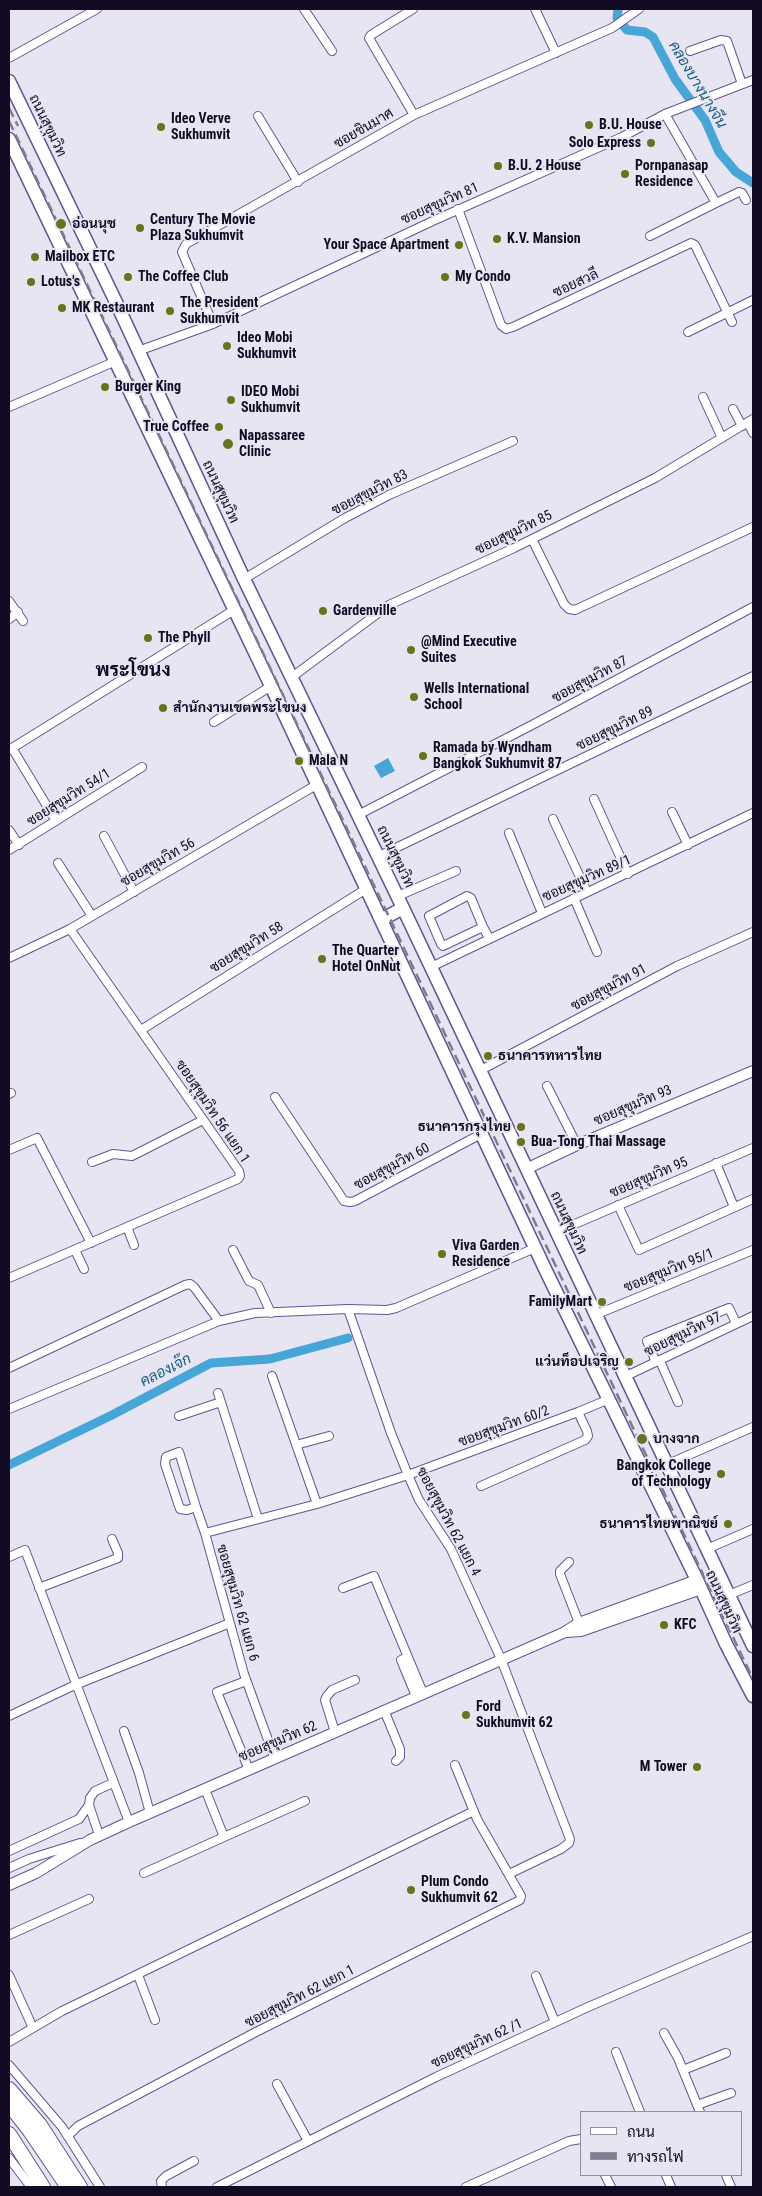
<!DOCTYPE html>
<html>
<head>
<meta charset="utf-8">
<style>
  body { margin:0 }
  #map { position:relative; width:762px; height:2196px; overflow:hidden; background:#e8e5f3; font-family:"Roboto Condensed",Sarabun,sans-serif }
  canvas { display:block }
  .frame { position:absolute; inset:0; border:10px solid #130b24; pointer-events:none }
  .legend { position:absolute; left:580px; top:2111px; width:162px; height:65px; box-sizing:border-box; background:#e8e5f3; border:1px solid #938ea0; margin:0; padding:6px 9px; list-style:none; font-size:15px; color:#130b24 }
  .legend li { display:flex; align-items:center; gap:10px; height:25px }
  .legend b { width:25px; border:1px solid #938ea0 }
</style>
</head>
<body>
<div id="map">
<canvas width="762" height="2196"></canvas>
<div class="frame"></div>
<ul class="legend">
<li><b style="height:6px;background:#fff"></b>ถนน</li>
<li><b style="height:6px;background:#817b8f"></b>ทางรถไฟ</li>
</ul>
</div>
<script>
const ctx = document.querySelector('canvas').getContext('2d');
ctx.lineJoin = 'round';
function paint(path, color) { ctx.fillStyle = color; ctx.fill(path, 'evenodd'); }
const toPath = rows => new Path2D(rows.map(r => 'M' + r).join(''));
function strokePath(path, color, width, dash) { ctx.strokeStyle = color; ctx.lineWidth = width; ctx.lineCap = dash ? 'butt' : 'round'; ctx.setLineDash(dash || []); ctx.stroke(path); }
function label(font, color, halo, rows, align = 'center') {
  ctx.font = font + ' "Roboto Condensed",Sarabun,sans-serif'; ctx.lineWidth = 4; ctx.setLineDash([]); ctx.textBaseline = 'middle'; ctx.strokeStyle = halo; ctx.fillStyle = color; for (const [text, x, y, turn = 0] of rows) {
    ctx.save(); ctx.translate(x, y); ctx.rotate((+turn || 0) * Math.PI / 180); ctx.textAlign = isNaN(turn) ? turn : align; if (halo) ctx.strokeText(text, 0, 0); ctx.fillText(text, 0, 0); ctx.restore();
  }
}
const water = toPath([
  [388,758,395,771,381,778,374,766]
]);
const canal = toPath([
  [618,9,617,18,627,30,645,32,653,37,675,79,705,120,719,152,736,172,753,183],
  [9,1465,112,1415,211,1363,270,1359,348,1338]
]);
const minor = toPath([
  [304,9,332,51],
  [413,9,371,35,369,38,414,115],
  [535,9,556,53],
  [690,51,721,40,727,41,742,84],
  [9,58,97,9],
  [258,116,298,182],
  [716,203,739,192,742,193,746,200],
  [458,209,501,325,506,329,513,327,691,243,695,245,732,322],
  [650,236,716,203,665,114],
  [213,324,182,252,186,244,414,115,612,28,639,9],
  [688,332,753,300],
  [138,351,213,324,435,220,622,137,665,114,753,80],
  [703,397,722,438],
  [9,407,116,361],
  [733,409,742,426],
  [748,423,753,433],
  [532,539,564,604,569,609,575,610,753,527],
  [244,579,345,518,389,495,513,441],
  [9,601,23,621],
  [9,619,18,612],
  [292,677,389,605,514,548,655,478,753,419],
  [214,722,271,686],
  [12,748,56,821],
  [9,750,234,610],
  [594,799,628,874],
  [672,812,688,845],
  [358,815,532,725,753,607],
  [553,819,587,892],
  [9,830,19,845],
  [509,833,542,913],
  [104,836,134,892],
  [9,850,142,767],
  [379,856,753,676],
  [58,863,92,916],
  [398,896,456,871],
  [574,898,597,952],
  [483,927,471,898,467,896,429,916,441,944,443,946,483,927,489,938],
  [9,958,70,929,318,784],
  [431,967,753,813],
  [141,1030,366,889],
  [479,1071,677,966,753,932],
  [547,1086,577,1145],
  [9,1094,11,1093],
  [275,1097,344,1201,350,1202,355,1201,481,1134],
  [9,1150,37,1138,91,1243],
  [92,1162,113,1154,132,1156,203,1120],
  [716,1163,734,1207],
  [618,1205,639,1250,753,1199],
  [127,1227,134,1245],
  [556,1232,753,1148],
  [75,1250,84,1269],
  [233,1250,249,1281,258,1285,271,1313],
  [9,1278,238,1179,240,1176,239,1171,70,929],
  [348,1309,391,1433,408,1475,419,1500,451,1549,501,1659,570,1839,569,1843,561,1849,509,1874],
  [595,1315,753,1250],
  [660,1361,678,1402],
  [656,1362,647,1341,729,1308,736,1323],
  [9,1368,185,1285,190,1284,194,1287,219,1321],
  [272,1376,317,1504],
  [624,1377,753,1316],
  [218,1393,258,1519],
  [9,1409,219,1321,255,1313,348,1309,387,1310,396,1308,535,1248],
  [179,1416,221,1402],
  [296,1445,329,1436],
  [668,1464,753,1427],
  [481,1486,585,1440,588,1436,587,1431,578,1412],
  [196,1507,187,1510,180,1509,165,1464,166,1457,179,1452,196,1507,205,1533,244,1674,275,1759],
  [205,1533,317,1504,408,1475,578,1412,607,1400],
  [707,1549,753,1529],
  [9,1557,25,1550,129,1822],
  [569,1562,560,1571,560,1574,579,1623],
  [39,1588,118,1558,118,1553,112,1539],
  [343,1588,374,1576,423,1693],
  [729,1595,753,1585],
  [408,1657,401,1660,416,1696],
  [246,1681,217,1692,249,1770],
  [384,1710,400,1749,400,1757,396,1761],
  [9,1716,75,1685,230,1623],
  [124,1731,139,1773,150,1813],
  [335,1732,325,1700,327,1696,332,1690,355,1680],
  [205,1789,224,1837,305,1801],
  [99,1835,89,1805,90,1798,95,1791,113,1783],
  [9,1851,79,1819,89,1805],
  [9,1868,29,1859,80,1843],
  [144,1873,224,1837],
  [9,1935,89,1899],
  [9,1975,33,2028],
  [138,1975,155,2020],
  [536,1976,555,2022],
  [664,2033,678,2058,700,2112],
  [9,2042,62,2011,474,1811],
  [616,2052,640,2112],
  [9,2065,62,2127,100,2187],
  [683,2070,726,2053],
  [277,2084,308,2141],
  [697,2105,731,2093],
  [68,2136,78,2126,256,2032,520,1900,521,1896,477,1819,455,1765],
  [9,2158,31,2187],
  [605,2175,611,2187],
  [666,2175,671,2187],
  [726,2175,731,2187],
  [162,2187,161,2181,166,2176,194,2161],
  [217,2187,436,2077,588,2007,753,1936],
  [466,2187,569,2141,581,2139]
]);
const tertiary = toPath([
  [526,1169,577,1145,753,1071],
  [566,1632,581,1631,701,1589],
  [9,1885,36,1873,90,1840,129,1822,563,1633,579,1623,697,1580]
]);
const primary = toPath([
  [9,81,115,300,244,579,403,908,753,1646],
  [9,139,271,686,546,1271,697,1580,726,1644,753,1696],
  [381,920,403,908]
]);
const motorway = toPath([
  [9,2089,40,2125,80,2187],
  [9,2104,30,2131,68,2187],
  [9,2134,43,2187]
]);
const rail = toPath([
  [9,108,18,126],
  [9,121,753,1679]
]);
const markers = [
  [589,125,5,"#6b721b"],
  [161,127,5,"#6b721b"],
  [651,143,5,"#6b721b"],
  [498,166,5,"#6b721b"],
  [625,174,5,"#6b721b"],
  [61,224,6,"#6b721b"],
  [140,228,5,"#6b721b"],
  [497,239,5,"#6b721b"],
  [459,245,5,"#6b721b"],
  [35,257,5,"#6b721b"],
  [128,277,5,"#6b721b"],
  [445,277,5,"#6b721b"],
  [31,282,5,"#6b721b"],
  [62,308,5,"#6b721b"],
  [170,311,5,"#6b721b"],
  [227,346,5,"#6b721b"],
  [105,387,5,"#6b721b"],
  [231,400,5,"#6b721b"],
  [219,427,5,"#6b721b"],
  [228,444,6,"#6b721b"],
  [323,611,5,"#6b721b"],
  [148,638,5,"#6b721b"],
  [411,650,5,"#6b721b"],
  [414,697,5,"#6b721b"],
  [163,708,5,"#6b721b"],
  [423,756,5,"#6b721b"],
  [299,761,5,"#6b721b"],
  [322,959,5,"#6b721b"],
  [488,1056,5,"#6b721b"],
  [521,1127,5,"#6b721b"],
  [521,1142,5,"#6b721b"],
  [442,1254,5,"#6b721b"],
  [602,1302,5,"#6b721b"],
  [629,1362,5,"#6b721b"],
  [642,1439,6,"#6b721b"],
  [721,1474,5,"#6b721b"],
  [728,1524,5,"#6b721b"],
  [664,1625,5,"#6b721b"],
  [466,1715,5,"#6b721b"],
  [697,1767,5,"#6b721b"],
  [411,1890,5,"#6b721b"]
];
const poiNames = [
  ["Ideo Verve",171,119],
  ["Sukhumvit",171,135],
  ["B.U. House",599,125],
  ["Solo Express",641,143,"right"],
  ["B.U. 2 House",508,166],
  ["Pornpanasap",635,166],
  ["Residence",635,182],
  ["Century The Movie",150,220],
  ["Plaza Sukhumvit",150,236],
  ["อ่อนนุช",72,224],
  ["K.V. Mansion",507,239],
  ["Your Space Apartment",449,245,"right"],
  ["Mailbox ETC",45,257],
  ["The Coffee Club",138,277],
  ["My Condo",455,277],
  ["Lotus's",41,282],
  ["The President",180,303],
  ["Sukhumvit",180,319],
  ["MK Restaurant",72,308],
  ["Ideo Mobi",237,338],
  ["Sukhumvit",237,354],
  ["Burger King",115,387],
  ["IDEO Mobi",241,392],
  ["Sukhumvit",241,408],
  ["True Coffee",209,427,"right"],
  ["Napassaree",239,436],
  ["Clinic",239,452],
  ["Gardenville",333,611],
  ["The Phyll",158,638],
  ["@Mind Executive",421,642],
  ["Suites",421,658],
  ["Wells International",424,689],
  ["School",424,705],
  ["สำนักงานเขตพระโขนง",173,708],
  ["Ramada by Wyndham",433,748],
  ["Bangkok Sukhumvit 87",433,764],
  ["Mala N",309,761],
  ["The Quarter",332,951],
  ["Hotel OnNut",332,967],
  ["ธนาคารทหารไทย",498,1056],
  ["ธนาคารกรุงไทย",511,1127,"right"],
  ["Bua-Tong Thai Massage",531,1142],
  ["Viva Garden",452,1246],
  ["Residence",452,1262],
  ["FamilyMart",592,1302,"right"],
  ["แว่นท็อปเจริญ",619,1362,"right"],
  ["บางจาก",653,1439],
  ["Bangkok College",711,1466,"right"],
  ["of Technology",711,1482,"right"],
  ["ธนาคารไทยพาณิชย์",718,1524,"right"],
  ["KFC",674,1625],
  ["Ford",476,1707],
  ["Sukhumvit 62",476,1723],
  ["M Tower",687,1767,"right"],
  ["Plum Condo",421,1882],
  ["Sukhumvit 62",421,1898]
];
const streetNames = [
  ["ถนนสุขุมวิท",47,126,64],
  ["ซอยชินมาศ",364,129,-30],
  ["ซอยสุขุมวิท 81",440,204,-24],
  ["ซอยสวลี",576,284,-25],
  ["ถนนสุขุมวิท",220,492,65],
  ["ซอยสุขุมวิท 83",370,493,-27],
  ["ซอยสุขุมวิท 85",514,533,-26],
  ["ซอยสุขุมวิท 87",590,680,-28],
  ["ซอยสุขุมวิท 89",615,729,-26],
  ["ซอยสุขุมวิท 54/1",69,798,-32],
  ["ถนนสุขุมวิท",395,857,64],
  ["ซอยสุขุมวิท 56",158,863,-30],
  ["ซอยสุขุมวิท 89/1",587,879,-24],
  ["ซอยสุขุมวิท 58",247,948,-32],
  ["ซอยสุขุมวิท 91",609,988,-28],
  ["ซอยสุขุมวิท 93",633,1106,-23],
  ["ซอยสุขุมวิท 56 แยก 1",212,1112,56],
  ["ซอยสุขุมวิท 60",392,1167,-28],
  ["ซอยสุขุมวิท 95",649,1178,-23],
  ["ถนนสุขุมวิท",568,1223,65],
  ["ซอยสุขุมวิท 95/1",669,1271,-22],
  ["ซอยสุขุมวิท 97",683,1335,-26],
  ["ซอยสุขุมวิท 60/2",504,1427,-20],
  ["ซอยสุขุมวิท 62 แยก 4",448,1522,62],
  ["ถนนสุขุมวิท",723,1602,65],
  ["ซอยสุขุมวิท 62 แยก 6",237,1603,74],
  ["ซอยสุขุมวิท 62",278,1742,-23],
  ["ซอยสุขุมวิท 62 แยก 1",300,1997,-27],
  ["ซอยสุขุมวิท 62 /1",477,2044,-25]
];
const waterNames = [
  ["คลองบางนางจีน",697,85,59],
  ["คลองเจ๊ก",166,1371,-27]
];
const districtNames = [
  ["พระโขนง",133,671]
];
paint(water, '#47a6d8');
strokePath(canal, '#47a6d8', 9);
strokePath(minor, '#655493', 10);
strokePath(tertiary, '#655493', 12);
strokePath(primary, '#655493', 15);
strokePath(motorway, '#655493', 16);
strokePath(minor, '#fff', 8);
strokePath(tertiary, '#fff', 10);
strokePath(primary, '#fff', 12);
strokePath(motorway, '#fff', 14);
strokePath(rail, '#817b8f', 2.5, [10, 5]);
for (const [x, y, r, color] of markers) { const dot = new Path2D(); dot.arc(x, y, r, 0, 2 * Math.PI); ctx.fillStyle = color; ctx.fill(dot); strokePath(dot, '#e8e5f3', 2); }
label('bold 14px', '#130b24', '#e8e5f3', poiNames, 'left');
label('14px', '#130b24', '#e8e5f3', streetNames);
label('italic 15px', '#165e80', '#e8e5f3', waterNames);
label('bold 19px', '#130b24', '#e8e5f3', districtNames);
</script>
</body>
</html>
